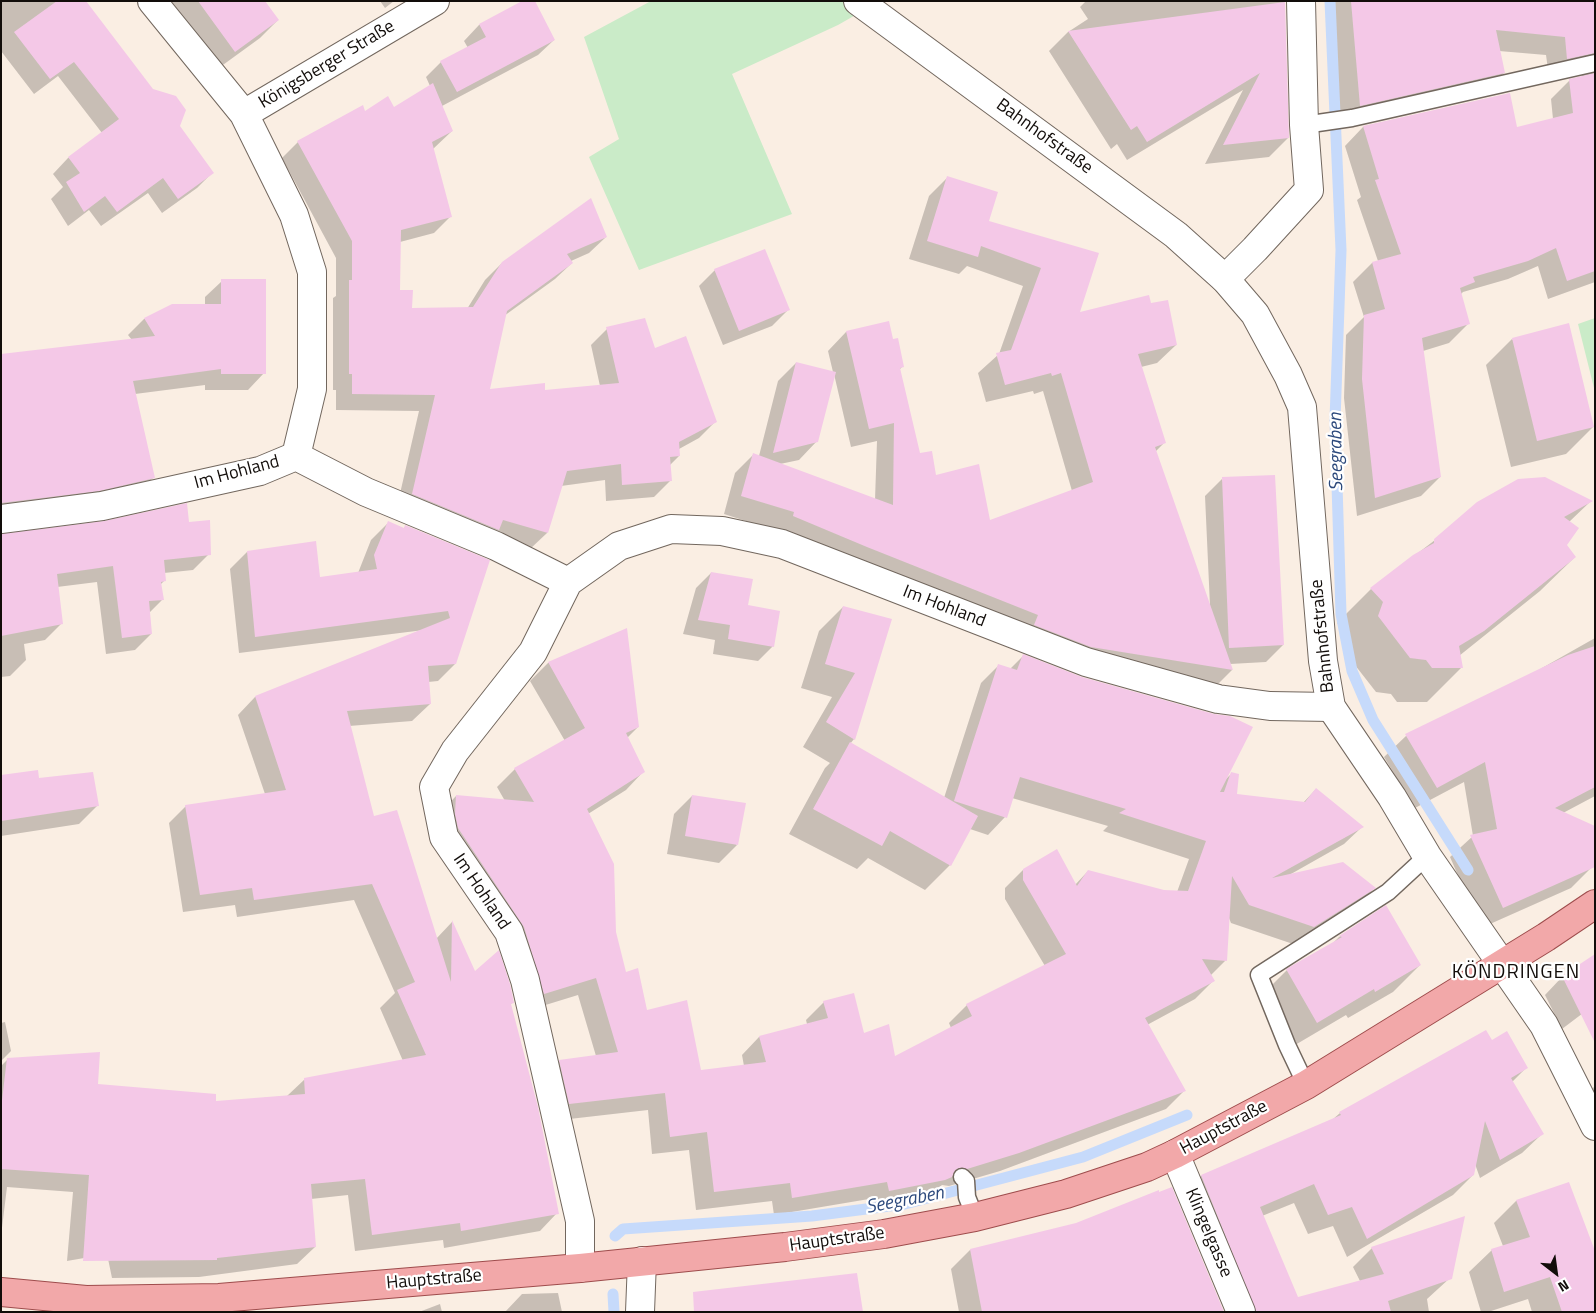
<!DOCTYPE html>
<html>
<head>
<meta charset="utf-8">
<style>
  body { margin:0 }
  #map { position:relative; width:1596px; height:1313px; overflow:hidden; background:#faeee3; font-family:"Titillium Web",sans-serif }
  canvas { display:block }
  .frame { position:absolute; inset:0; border:2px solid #120d0a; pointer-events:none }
  .north { position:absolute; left:1531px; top:1248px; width:50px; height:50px; -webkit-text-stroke:4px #fff; paint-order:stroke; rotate:150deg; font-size:14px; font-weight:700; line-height:20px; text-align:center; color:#120d0a }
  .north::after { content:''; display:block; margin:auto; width:18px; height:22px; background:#120d0a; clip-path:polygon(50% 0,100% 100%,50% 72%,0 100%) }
</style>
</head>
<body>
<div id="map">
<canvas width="1596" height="1313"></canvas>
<div class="frame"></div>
<div class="north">N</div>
</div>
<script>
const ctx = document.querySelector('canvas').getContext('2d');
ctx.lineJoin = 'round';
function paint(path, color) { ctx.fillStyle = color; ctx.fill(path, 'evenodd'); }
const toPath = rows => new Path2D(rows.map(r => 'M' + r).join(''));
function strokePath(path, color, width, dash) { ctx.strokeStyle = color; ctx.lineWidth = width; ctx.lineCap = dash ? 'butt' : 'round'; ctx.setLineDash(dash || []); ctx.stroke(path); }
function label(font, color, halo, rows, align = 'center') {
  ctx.font = font + ' "Titillium Web",sans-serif'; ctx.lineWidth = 4.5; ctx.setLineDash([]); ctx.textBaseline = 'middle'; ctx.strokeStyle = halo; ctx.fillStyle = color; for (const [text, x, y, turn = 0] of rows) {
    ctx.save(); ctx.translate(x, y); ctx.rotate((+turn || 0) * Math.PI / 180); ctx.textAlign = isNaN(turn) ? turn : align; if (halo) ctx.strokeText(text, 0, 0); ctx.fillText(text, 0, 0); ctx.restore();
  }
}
const green = toPath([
  [651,1,880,1,838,25,732,74,792,214,639,270,589,157,619,139,584,37],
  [1595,318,1595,392,1578,324]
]);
const shadow = toPath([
  [1,1,74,1,179,127,212,173,197,188,162,213,148,193,101,226,89,210,68,226,51,199,63,187,53,174,68,158,102,133,58,76,34,94,1,51],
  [168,1,264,1,278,20,260,38,216,70],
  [380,1,394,1,385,8],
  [524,1,554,40,538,55,442,106,452,131,433,149,451,216,434,233,400,242,399,291,411,309,467,309,485,280,502,263,606,237,589,253,571,261,572,263,555,279,504,316,489,390,544,391,600,386,591,345,607,329,654,349,716,421,699,438,679,449,679,456,670,465,670,481,654,497,606,501,605,480,561,486,547,533,530,549,396,511,419,411,336,410,336,390,333,390,333,298,336,296,336,258,282,158,298,142,364,113,393,109,430,86,426,77,441,62,468,48,464,41,479,25],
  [1086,1,1284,1,1288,138,1269,157,1205,164,1243,90,1127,160,1117,144,1111,149,1049,51,1068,32,1088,19,1080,7],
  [1333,1,1595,1,1595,282,1548,299,1538,266,1508,279,1463,292,1460,295,1468,324,1449,343,1423,351,1440,477,1421,496,1357,516,1344,398,1346,335,1364,317,1353,282,1372,263,1378,261,1357,200,1361,197,1345,146,1363,127,1516,128,1553,119,1551,99,1570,80,1583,77,1578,72,1549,77,1546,55,1499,51,1504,73,1485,91,1341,124,1335,66],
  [947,178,987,222,1098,254,1078,314,1150,305,1176,345,1157,363,1141,367,1164,443,1155,452,1210,606,1205,496,1222,479,1283,645,1266,662,1230,664,1232,670,1214,688,1072,665,777,531,724,514,735,473,754,454,759,456,778,381,796,363,833,372,828,351,846,332,892,341,903,366,899,370,919,454,935,477,989,521,1072,491,1043,391,1034,394,1033,391,986,402,978,373,999,354,1023,286,967,266,959,274,909,259,929,196],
  [834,374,851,447,877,441,875,500,780,464,799,460,817,441],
  [715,270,788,310,772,326,723,345,699,286],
  [222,281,264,373,248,390,205,390,205,385,135,394,153,478,137,494,1,517,1,356,132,340,128,335,144,319,172,305,205,305,205,297],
  [1512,339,1593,427,1566,454,1511,467,1486,365],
  [1591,501,1569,522,1566,545,1575,557,1540,591,1459,656,1462,667,1427,702,1397,702,1391,694,1376,692,1344,651,1349,637,1337,623,1371,589,1435,540],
  [188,523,209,554,193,570,164,573,165,580,160,585,162,600,149,613,151,634,135,650,106,654,97,582,57,587,61,624,45,640,24,644,26,660,10,676,1,677,1,536],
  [388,523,403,529,405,527,488,561,455,664,438,681,428,682,430,704,412,721,349,726,373,818,436,939,452,922,474,973,513,1002,510,1005,557,1213,540,1231,444,1248,443,1240,355,1251,348,1195,311,1199,315,1247,297,1264,199,1277,112,1278,107,1254,67,1261,73,1192,7,1187,1,1236,1,1066,8,1059,97,1086,215,1102,287,1096,305,1079,403,1061,380,1008,395,993,354,900,237,917,235,905,183,912,169,823,186,806,265,794,238,715,255,697,424,630,239,653,230,569,247,552,319,578,358,573,371,540],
  [711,573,746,606,773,646,758,661,713,654,715,640,683,634,696,588],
  [843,607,891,620,854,739,850,744,944,798,981,683,999,665,1010,669,1023,656,1225,780,1231,774,1236,795,1303,803,1316,789,1362,827,1344,844,1291,874,1374,888,1357,906,1296,945,1231,923,1229,918,1226,960,1210,976,1213,981,1195,999,1147,1025,1184,1091,1166,1109,1000,1171,949,1186,942,1185,926,1198,871,1208,869,1199,774,1215,772,1201,696,1210,689,1150,652,1154,648,1110,552,1121,542,1079,560,1061,596,1056,578,995,526,1011,504,942,439,814,456,796,505,801,497,787,515,769,565,741,530,681,548,663,626,630,638,727,627,738,643,772,626,790,588,814,625,974,646,1011,700,1071,744,1066,742,1055,759,1037,807,1024,806,1020,824,1002,895,1057,951,1028,949,1023,967,1005,1045,966,1005,899,1005,888,1023,870,1075,885,1088,871,1164,891,1177,892,1189,859,1103,831,1108,826,1012,798,1005,817,988,835,970,829,950,865,925,890,868,858,857,869,789,834,825,768,830,763,803,747,832,697,801,688,819,631],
  [1595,638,1595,796,1563,813,1592,867,1571,888,1481,928,1450,857,1473,836,1464,782,1415,808,1384,757,1406,736,1535,672],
  [1,776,38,779,97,806,79,824,1,836],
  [692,796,737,845,719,863,667,854,674,814],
  [1386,907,1420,965,1393,992,1348,1018,1346,1015,1290,1048,1260,997,1287,970,1332,944,1339,937],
  [1595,956,1595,1004,1562,1029,1545,995,1562,977],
  [5,1022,11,1051,1,1061,1,1023],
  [1492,1042,1526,1068,1512,1082,1542,1134,1522,1153,1480,1178,1475,1164,1473,1175,1453,1195,1347,1257,1333,1226,1308,1234,1294,1203,1262,1216,1300,1305,1360,1281,1353,1267,1372,1248,1450,1278,1427,1299,1429,1312,1230,1312,1182,1196,1201,1176,1332,1120,1340,1113],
  [1595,1086,1595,1101,1590,1091],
  [1568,1184,1595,1312,1532,1312,1528,1299,1488,1312,1481,1312,1469,1272,1492,1250,1503,1246,1494,1223,1516,1201],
  [970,1250,1223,1312,959,1312,951,1269],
  [558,1293,562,1312,505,1312,522,1294],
  [440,1304,442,1312,419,1312]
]);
const stream = toPath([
  [1330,1,1341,250,1335,420,1341,614,1352,671,1373,720,1468,870],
  [615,1236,623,1229,812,1216,905,1204,1083,1157,1187,1115],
  [613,1294,614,1312]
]);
const building = toPath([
  [57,1,86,1,153,89,176,96,186,110,180,126,214,173,178,199,163,178,117,212,105,196,84,212,66,182,80,173,68,157,119,119,74,62,50,79,14,32],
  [198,1,265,1,279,20,235,52],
  [522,1,535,1,555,40,457,92,440,61,486,37,479,24],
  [1351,1,1595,1,1595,53,1567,59,1565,37,1496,30,1505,73,1360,106],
  [1285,2,1289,138,1223,145,1260,73,1147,142,1137,126,1131,130,1068,31],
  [1595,73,1595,271,1567,281,1556,248,1528,261,1473,277,1475,282,1460,288,1470,324,1422,338,1441,477,1375,498,1362,379,1364,315,1385,309,1372,262,1401,254,1375,180,1379,179,1363,126,1510,93,1517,127,1573,113,1569,79],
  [433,83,453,131,432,142,452,217,401,230,400,290,413,290,412,308,473,307,502,262,591,198,607,237,567,254,573,263,507,311,490,389,545,383,545,390,619,383,606,327,645,318,655,348,686,336,717,422,679,442,680,456,670,457,672,481,622,485,621,464,567,471,548,533,503,520,499,530,412,494,435,395,352,394,352,374,349,374,349,280,352,280,352,241,297,141,363,105,365,111,388,96,394,107],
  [947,176,998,192,989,221,1099,253,1080,312,1149,295,1151,303,1168,300,1177,345,1138,354,1166,443,1155,447,1233,670,1091,647,1034,625,1038,615,867,547,793,516,794,512,741,496,753,453,893,505,894,423,869,429,846,331,889,321,893,339,898,338,904,367,900,368,920,453,932,451,936,475,979,464,990,520,1093,482,1061,373,1052,376,1051,373,1005,385,996,353,1011,350,1041,268,981,246,978,257,927,241],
  [765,249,790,310,739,331,714,269],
  [221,279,266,279,266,374,221,374,221,369,133,381,155,478,99,491,1,503,1,354,155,336,144,318,172,304,221,304],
  [1569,323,1594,427,1537,441,1512,338],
  [796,362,836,372,818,442,773,453],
  [1275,475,1284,645,1229,648,1222,477],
  [1545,477,1593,501,1564,517,1579,528,1567,545,1576,557,1484,631,1459,646,1463,668,1432,668,1426,660,1410,658,1378,616,1383,602,1370,588,1413,555,1434,543,1434,539,1477,502,1518,479],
  [187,503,189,522,210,520,211,555,164,560,166,581,161,582,164,600,149,601,152,634,122,638,113,566,57,574,63,624,1,636,1,534,104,521],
  [388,521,404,528,405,525,490,560,456,664,428,666,431,704,347,711,374,816,397,810,451,982,452,920,475,971,499,950,510,984,514,1003,511,1004,538,1107,559,1214,461,1231,460,1223,372,1235,365,1179,311,1184,316,1247,217,1258,217,1260,83,1261,89,1175,1,1169,1,1109,7,1058,100,1052,98,1084,216,1094,216,1101,305,1094,304,1078,426,1055,397,990,415,982,372,884,254,900,252,888,200,895,185,805,286,790,255,696,450,618,448,611,255,637,247,551,316,541,320,577,377,569,374,555],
  [711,572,753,579,748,605,780,611,774,647,728,639,730,625,698,620],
  [843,606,892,619,855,740,826,722,855,673,825,664],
  [627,628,639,727,626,733,645,772,587,809,614,864,616,932,626,972,638,968,647,1010,687,1000,701,1070,766,1062,759,1036,828,1018,823,1001,854,993,864,1033,889,1024,895,1056,972,1016,966,1004,1066,954,1023,880,1023,869,1057,849,1077,886,1088,870,1164,890,1188,891,1206,841,1119,813,1126,809,1020,777,1007,818,954,801,998,664,1017,670,1023,654,1082,677,1214,714,1230,716,1253,727,1220,792,1224,792,1231,772,1239,774,1237,794,1305,802,1316,788,1364,827,1272,878,1343,862,1376,888,1314,927,1249,905,1232,876,1227,961,1202,959,1215,981,1145,1018,1186,1091,1019,1153,967,1169,959,1168,955,1170,952,1177,945,1180,889,1191,887,1182,792,1198,790,1183,714,1192,707,1132,670,1137,665,1093,569,1104,559,1060,618,1052,596,978,544,994,524,927,458,828,455,814,456,795,534,802,514,768,585,728,548,662],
  [1595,646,1595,787,1555,808,1595,826,1595,867,1503,908,1470,835,1497,829,1485,762,1437,788,1405,734,1568,655],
  [850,742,978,816,951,866,890,831,882,846,813,809],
  [38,770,39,778,93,772,99,806,1,821,1,775],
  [692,795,746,803,738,845,685,836],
  [1386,905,1421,965,1375,992,1374,989,1317,1023,1286,969,1342,937,1339,936],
  [1595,954,1595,1043,1562,976],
  [1486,1030,1492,1040,1507,1031,1528,1068,1511,1078,1544,1134,1500,1160,1485,1121,1474,1175,1367,1239,1352,1207,1328,1215,1314,1184,1260,1207,1298,1297,1384,1274,1371,1247,1465,1216,1452,1279,1388,1301,1391,1312,1256,1312,1201,1175,1341,1115,1339,1112],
  [1569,1182,1595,1251,1595,1312,1562,1312,1550,1277,1504,1292,1491,1249,1530,1237,1516,1200],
  [1172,1187,1224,1312,982,1312,970,1249,1076,1223,1159,1190,1159,1192],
  [857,1273,863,1312,694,1312,693,1292]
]);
const lane = toPath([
  [1304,125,1352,118,1595,63],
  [1306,1085,1287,1045,1259,975,1388,892,1427,856],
  [962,1177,966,1181,967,1197,975,1217]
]);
const street = toPath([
  [152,1,244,114,294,215,312,272,312,389,296,456],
  [244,114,435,1],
  [1225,279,1255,249,1309,190,1304,125,1301,1],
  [1,519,102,506,260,471,296,456,366,492,496,546,568,582],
  [1175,1154,1241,1312],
  [580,1268,580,1221,525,980,509,932,444,837,434,787,455,751,533,652,568,582,619,546,671,529,722,531,782,544,1086,662,1218,699,1270,706,1331,707],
  [640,1312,642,1261]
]);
const secondary = toPath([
  [858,1,1176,235,1225,279,1255,314,1288,375,1302,407,1323,661,1331,707,1392,797,1427,856,1544,1025,1595,1126]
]);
const primary = toPath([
  [1,1292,86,1300,219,1298,580,1268,785,1247,884,1234,975,1217,1066,1194,1147,1167,1175,1154,1306,1085,1546,937,1595,904]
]);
const streetNames = [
  ["Königsberger Straße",327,65,-31],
  ["Bahnhofstraße",1044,137,36],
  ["Im Hohland",237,473,-15],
  ["Im Hohland",944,607,21],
  ["Bahnhofstraße",1323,636,-96],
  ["Im Hohland",481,892,56],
  ["Hauptstraße",1224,1128,-28],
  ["Klingelgasse",1208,1233,67],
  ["Hauptstraße",837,1240,-8],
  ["Hauptstraße",434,1280,-5]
];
const waterNames = [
  ["Seegraben",1337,452,-91],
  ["Seegraben",905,1201,-11]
];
const quarterNames = [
  ["KÖNDRINGEN",1516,973]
];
paint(green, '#caebc8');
paint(shadow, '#0003');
strokePath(stream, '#c6dafb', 11);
paint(building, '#f4c8e7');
strokePath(lane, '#72675e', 19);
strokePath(street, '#72675e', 30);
strokePath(secondary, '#72675e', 30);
strokePath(primary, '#9e4c4c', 30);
strokePath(lane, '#fff', 16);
strokePath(street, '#fff', 28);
strokePath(secondary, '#fff', 28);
strokePath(primary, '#f2a8a9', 28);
label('18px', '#120d0a', '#fff', streetNames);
label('italic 19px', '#2c497c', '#fff', waterNames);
ctx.letterSpacing = '1px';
label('20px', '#120d0a', '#fff', quarterNames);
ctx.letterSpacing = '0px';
</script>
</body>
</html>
